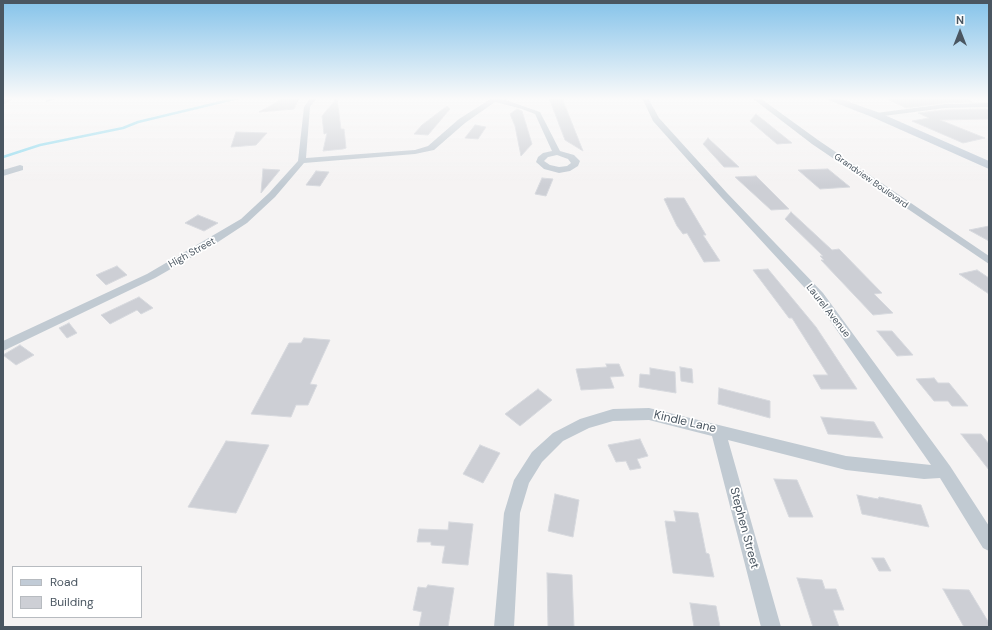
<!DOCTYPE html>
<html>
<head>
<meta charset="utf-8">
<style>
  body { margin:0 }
  #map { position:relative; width:992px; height:630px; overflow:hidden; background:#f5f3f3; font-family:"DM Sans",sans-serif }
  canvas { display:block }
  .frame { position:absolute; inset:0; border:4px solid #4a5661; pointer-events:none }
  .legend { position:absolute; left:12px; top:566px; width:130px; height:52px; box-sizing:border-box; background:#fff; border:1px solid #b7bbc0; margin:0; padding:5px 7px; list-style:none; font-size:12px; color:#4a5661 }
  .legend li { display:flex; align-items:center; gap:8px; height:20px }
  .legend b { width:20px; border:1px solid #b7bbc0 }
  .north { position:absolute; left:940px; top:12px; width:40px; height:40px; -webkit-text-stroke:3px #fff; paint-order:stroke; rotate:0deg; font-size:11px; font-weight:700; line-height:16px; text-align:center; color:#4a5661 }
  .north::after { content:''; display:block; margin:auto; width:14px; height:18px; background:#4a5661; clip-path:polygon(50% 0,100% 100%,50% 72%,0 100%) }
</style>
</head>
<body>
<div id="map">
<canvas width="992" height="630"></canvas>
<div class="frame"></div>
<ul class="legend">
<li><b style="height:5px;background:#c1cbd6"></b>Road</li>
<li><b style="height:11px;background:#cdcfd5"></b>Building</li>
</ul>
<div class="north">N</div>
</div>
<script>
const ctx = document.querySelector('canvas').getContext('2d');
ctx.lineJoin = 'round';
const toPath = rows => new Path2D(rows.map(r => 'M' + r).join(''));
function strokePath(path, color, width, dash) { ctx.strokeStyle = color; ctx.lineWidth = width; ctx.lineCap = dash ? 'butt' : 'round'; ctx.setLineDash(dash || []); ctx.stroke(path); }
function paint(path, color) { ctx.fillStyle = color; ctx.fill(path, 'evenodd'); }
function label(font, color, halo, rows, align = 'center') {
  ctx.font = font + ' "DM Sans",sans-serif'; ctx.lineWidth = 3.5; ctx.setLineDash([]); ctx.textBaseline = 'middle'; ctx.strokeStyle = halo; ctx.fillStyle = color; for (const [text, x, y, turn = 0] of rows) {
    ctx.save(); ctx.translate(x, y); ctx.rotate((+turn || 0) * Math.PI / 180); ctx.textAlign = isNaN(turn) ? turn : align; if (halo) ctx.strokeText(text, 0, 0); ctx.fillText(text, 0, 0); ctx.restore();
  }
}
const stream = toPath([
  [3,157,40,145,123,128,138,122,238,98]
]);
const building = toPath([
  [284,98,299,98,294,109,259,112,284,98],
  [337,98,341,129,344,129,346,148,343,149,323,151,327,133,324,134,322,116,337,98],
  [549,98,562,98,583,151,565,140,549,98],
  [885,98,965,98,972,102,945,103,906,108,885,98],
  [447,106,450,109,428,135,414,134,422,125,447,106],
  [517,109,522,111,532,144,521,156,515,126,510,114,517,109],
  [986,109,989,110,989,119,940,120,985,138,963,143,912,121,929,118,918,113,945,110,986,109],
  [756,114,792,143,777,144,750,121,756,114],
  [475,125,486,127,478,139,465,138,475,125],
  [236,132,267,133,256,145,231,147,236,132],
  [708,138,739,167,724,167,703,144,708,138],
  [263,169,280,170,261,193,263,169],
  [827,169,828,169,850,187,820,189,798,170,827,169],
  [316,171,329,172,320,186,306,185,316,171],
  [756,176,789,209,771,210,735,177,756,176],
  [542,178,553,179,546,196,535,194,542,178],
  [667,198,684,198,706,235,703,235,720,261,704,262,687,233,683,234,677,226,664,199,667,198],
  [791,212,832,250,839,249,882,293,874,294,893,313,873,315,821,260,824,260,820,256,823,256,785,219,791,212],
  [198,215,218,223,204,231,185,223,198,215],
  [989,226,989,241,969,230,989,226],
  [117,266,127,275,106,285,96,275,117,266],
  [768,269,816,327,857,389,821,389,813,375,828,375,792,318,789,318,753,270,768,269],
  [977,270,989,278,989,294,959,274,977,270],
  [139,297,153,308,141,314,137,310,110,324,101,315,139,297],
  [69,323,77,333,67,338,59,328,69,323],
  [877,331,892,331,913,355,897,356,877,331],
  [304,338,330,340,310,384,317,385,308,405,296,405,291,417,251,414,289,343,301,343,304,338],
  [20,345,34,355,16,365,3,355,20,345],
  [606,364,619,364,624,376,610,377,614,388,581,390,576,369,607,367,606,364],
  [680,367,692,369,693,383,681,381,680,367],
  [650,368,675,372,676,393,639,387,640,374,650,375,650,368],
  [934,378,938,383,949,383,968,406,952,406,948,401,934,401,916,379,934,378],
  [719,388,770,401,770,418,718,404,719,388],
  [538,389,552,400,520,426,505,414,538,389],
  [821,417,874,422,883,438,828,434,821,417],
  [961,434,981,434,989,444,989,470,961,434],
  [640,439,648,456,637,459,641,468,630,470,626,461,616,462,608,445,640,439],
  [226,441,269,445,236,513,188,507,226,441],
  [480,445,500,453,483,483,463,474,480,445],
  [774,479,797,480,813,517,789,517,774,479],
  [555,494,579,500,573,537,548,531,555,494],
  [857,495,878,499,879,497,921,505,929,527,862,514,857,495],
  [674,511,698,513,706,553,709,554,714,577,673,573,665,521,676,522,674,511],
  [449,522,473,524,468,565,442,563,445,546,431,545,431,542,417,542,419,529,448,530,449,522],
  [872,558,884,558,891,571,879,571,872,558],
  [547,573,572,575,574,627,548,627,547,573],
  [797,578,822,580,825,589,836,589,844,610,833,610,839,627,813,627,797,578],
  [428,585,454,588,448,627,419,627,422,612,413,610,418,587,426,588,428,585],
  [943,589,969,590,989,623,989,627,964,627,943,589],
  [690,603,716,606,720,627,694,627,690,603]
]);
const minor = toPath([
  [6,98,14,98,3,105,3,100,6,98],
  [50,98,60,98,46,102,46,100,50,98],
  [310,98,317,98,310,107,306,158,415,150,428,146,459,119,492,98,500,98,540,112,560,151,574,155,580,161,578,166,570,171,559,173,544,169,536,162,538,157,543,153,552,151,535,114,522,109,495,102,465,123,434,150,415,154,304,163,275,197,247,223,218,242,155,278,3,351,3,341,147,274,241,219,269,193,298,161,304,107,310,98],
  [557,155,568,159,571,163,567,166,559,167,550,165,544,161,548,157,557,155],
  [642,98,648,98,659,118,727,193,823,293,950,466,989,526,989,551,983,548,940,478,924,479,846,470,728,440,781,627,761,627,712,436,649,420,613,421,589,428,563,441,542,462,529,483,520,513,514,627,494,627,504,513,514,480,532,452,553,433,580,419,613,409,649,408,846,456,931,465,815,299,721,197,653,121,642,98],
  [752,98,760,98,818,140,989,256,989,264,812,144,752,98],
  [989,103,989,107,945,108,876,117,872,115,876,113,945,104,989,103],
  [20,165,23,166,23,170,3,176,3,170,20,165]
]);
const secondary = toPath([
  [823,98,838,98,880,113,989,161,989,169,872,117,823,98]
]);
const farStreetnames = [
  ["Grandview Boulevard",871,181,35]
];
const streetNames = [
  ["High Street",192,253,-29],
  ["Laurel Avenue",828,311,52]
];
const nearStreetnames = [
  ["Kindle Lane",685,422,13],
  ["Stephen Street",744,528,75]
];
strokePath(stream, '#90daee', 2.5);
paint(building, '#cdcfd5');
strokePath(building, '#d7d9de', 1);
paint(minor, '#c1cad2');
paint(secondary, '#c1cbd6');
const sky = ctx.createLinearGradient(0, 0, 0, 186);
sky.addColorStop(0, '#85c3ea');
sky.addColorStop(0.53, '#fafafa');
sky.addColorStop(1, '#fafafa00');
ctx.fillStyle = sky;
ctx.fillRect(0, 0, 992, 186);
label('9px', '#4a5661', '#fff', farStreetnames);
label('10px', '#4a5661', '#fff', streetNames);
label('12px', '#4a5661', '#fff', nearStreetnames);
</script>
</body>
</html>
